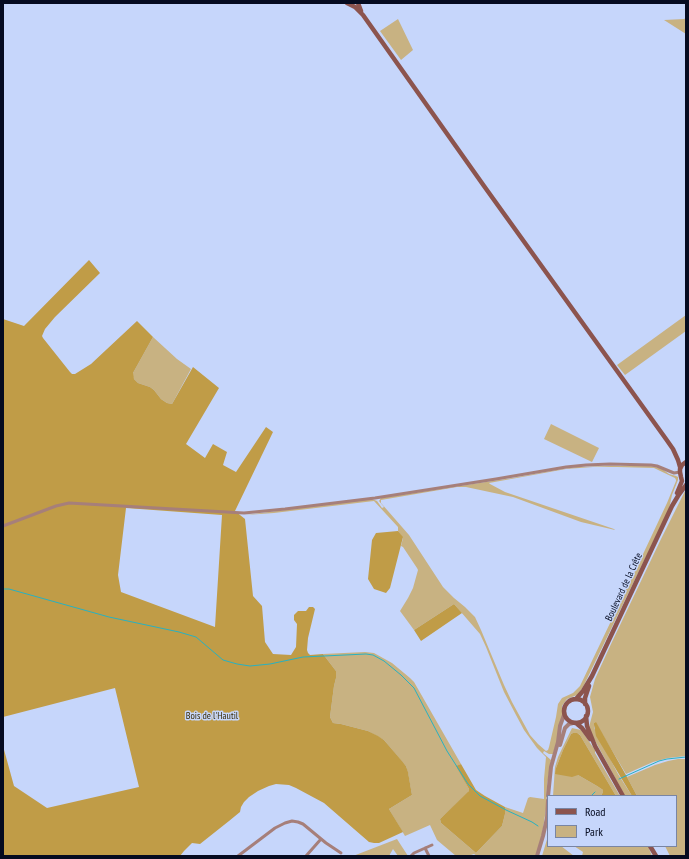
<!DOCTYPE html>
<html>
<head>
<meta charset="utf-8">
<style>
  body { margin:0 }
  #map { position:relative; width:689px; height:859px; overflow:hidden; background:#c6d6fb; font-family:"PT Sans Narrow",sans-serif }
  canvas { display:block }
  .frame { position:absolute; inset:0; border:4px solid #050b20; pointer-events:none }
  .legend { position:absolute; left:547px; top:795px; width:130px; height:52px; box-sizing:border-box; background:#c6d6fb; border:1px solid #7985a3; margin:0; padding:5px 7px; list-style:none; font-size:12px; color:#050b20 }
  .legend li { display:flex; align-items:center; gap:8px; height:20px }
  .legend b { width:20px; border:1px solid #7985a3 }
</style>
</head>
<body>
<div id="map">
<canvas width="689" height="859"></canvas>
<div class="frame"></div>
<ul class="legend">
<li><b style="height:5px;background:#8c544e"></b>Road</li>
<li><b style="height:11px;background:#c8b282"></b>Park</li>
</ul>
</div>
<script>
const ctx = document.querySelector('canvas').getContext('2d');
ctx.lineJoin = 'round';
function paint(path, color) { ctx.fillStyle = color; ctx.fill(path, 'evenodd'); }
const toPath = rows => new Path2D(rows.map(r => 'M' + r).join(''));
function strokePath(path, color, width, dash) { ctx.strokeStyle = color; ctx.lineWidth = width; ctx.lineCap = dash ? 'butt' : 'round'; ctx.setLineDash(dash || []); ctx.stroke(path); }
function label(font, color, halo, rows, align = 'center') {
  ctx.font = font + ' "PT Sans Narrow",sans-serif'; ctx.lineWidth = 3; ctx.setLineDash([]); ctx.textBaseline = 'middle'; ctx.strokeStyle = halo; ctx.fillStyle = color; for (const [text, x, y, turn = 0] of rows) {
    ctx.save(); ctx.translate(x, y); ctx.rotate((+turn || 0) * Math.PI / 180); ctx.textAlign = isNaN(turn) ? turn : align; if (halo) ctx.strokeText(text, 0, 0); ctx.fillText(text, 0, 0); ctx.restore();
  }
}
const green = toPath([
  [686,18,686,34,664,20,684,19],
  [398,19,413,50,401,60,380,31],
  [686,315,686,331,625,375,617,365],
  [153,337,177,359,191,369,172,404,167,403,161,399,154,390,150,387,138,383,134,379,133,377,133,373],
  [551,424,599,448,592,462,544,439],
  [611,466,650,466,661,468,669,474,676,476,678,477,678,480,672,495,669,509,584,685,581,690,577,695,567,699,562,706,562,717,558,738,553,754,549,754,544,751,543,753,551,760,547,786,546,809,542,835,536,856,477,856,474,854,468,856,456,856,437,840,430,825,405,836,389,809,412,795,408,773,406,766,384,740,368,731,341,724,333,723,330,717,334,686,336,678,336,671,323,654,365,652,374,653,392,663,410,678,414,682,461,764,457,766,469,789,469,791,468,793,440,819,441,823,476,853,502,826,505,814,505,807,523,813,528,798,530,797,544,799,544,779,546,757,537,748,524,730,516,715,504,692,486,647,480,634,454,604,414,630,400,611,408,598,413,588,418,570,417,568,403,547,401,546,403,538,398,531,398,527,374,501,274,513,245,515,372,499,377,501,382,508,384,507,379,501,381,498,512,478,556,470,576,467],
  [593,467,617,467,654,468,675,478,676,480,676,481,667,503,644,552,580,686,573,693,562,698,558,704,556,717,549,747,548,750,546,751,538,744,530,735,512,702,504,685,481,630,475,617,465,607,454,598,443,587,409,535,381,503,381,500,457,487,466,487,513,497,581,522,615,530,614,529,505,492,490,484,489,483,566,469],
  [686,489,686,756,668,758,653,762,626,774,595,722,594,725,594,728,618,774,632,796,625,796,593,737,589,727,593,712,590,697,595,679,611,644,661,539],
  [572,728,581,730,595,750,595,753,620,796,616,796,580,735,579,734,573,733,571,734,563,750,556,768,578,775,597,786,603,790,603,792,601,796,553,796,555,767,558,757],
  [678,759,686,759,686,856,670,856,665,846,676,846,676,796,637,796,627,777,655,765,668,761],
  [548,836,548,846,561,846,574,856,542,856],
  [397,839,408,856,398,856,393,849,389,856,353,856],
  [574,846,648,846,652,856,582,856,583,852]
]);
const forest = toPath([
  [89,260,100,273,55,317,45,329,42,336,43,338,70,372,72,374,75,374,91,364,137,321,153,337,133,373,134,379,138,383,150,387,154,390,161,399,167,403,172,404,193,367,219,388,186,444,205,458,213,444,227,452,223,465,236,472,266,427,273,432,235,511,245,519,253,596,262,606,265,642,273,654,291,655,296,647,297,624,294,620,294,615,298,611,306,611,309,607,313,607,315,609,308,638,307,650,308,653,310,655,323,654,336,671,336,678,334,686,330,717,333,723,341,724,368,731,378,736,384,740,402,761,406,766,408,772,412,795,389,809,403,832,379,843,374,843,369,842,324,803,296,788,289,785,276,784,269,786,258,791,249,797,244,802,241,807,240,812,229,821,200,844,192,843,184,851,180,856,3,856,3,746,14,786,47,808,139,787,115,688,3,717,3,319,24,326],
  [126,508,222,515,215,627,121,592,118,575],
  [398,531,403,537,390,588,386,593,374,589,368,579,372,540,376,533],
  [454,604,462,613,421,641,414,630],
  [596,722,627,777,637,796,632,796,596,736,594,725,594,723],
  [573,733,577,733,580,735,616,796,601,796,603,792,603,790,597,786,578,775,572,777,555,774,556,768,563,750,571,734],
  [461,764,476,790,485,796,505,807,505,814,502,826,476,853,441,823,440,819,469,791,469,789,456,766]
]);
const stream = toPath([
  [3,589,9,589,109,617,179,632,196,637,223,660,237,664,250,666,270,664,303,657,366,654,373,655,384,661,401,675,414,688,447,751,468,784,480,796,506,810,532,822,538,826],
  [619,779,659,761,667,759,686,757],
  [591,796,595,792]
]);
const minor = toPath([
  [3,526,56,506,69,503,244,513,285,509,375,498,496,479,566,467,586,465,610,464,651,465,657,466,674,473,680,472],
  [425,848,429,856],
  [238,856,275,828,285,823,292,821,298,822,303,824,326,843,341,853],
  [306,856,321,839],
  [411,856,414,853,432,845]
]);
const tertiary = toPath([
  [560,745,565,728,569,724,573,723],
  [548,796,551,767,558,742,560,726,564,715],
  [537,856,543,836,547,818,548,800]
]);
const secondary = toPath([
  [347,3,355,7,363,15,484,186,666,439,673,449,678,460,680,467],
  [358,3,361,11],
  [677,493,682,481,681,477,680,472,680,469,682,465,686,462],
  [576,699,583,691,592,676,672,506,678,496,686,485],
  '564 711a12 12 0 1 1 24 0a12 12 0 1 1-24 0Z',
  [585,704,585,698,589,686],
  [586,716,587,726,595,746,623,796],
  [576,723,582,728,590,739],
  [650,846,656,856]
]);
const streetNames = [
  ["Boulevard de la Crête",624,587,-65]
];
const parkNames = [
  ["Bois de l'Hautil",212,716]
];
paint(green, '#c8b282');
paint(forest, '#c09c47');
strokePath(stream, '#28b1c1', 1);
strokePath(minor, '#a67f7a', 3);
strokePath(tertiary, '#a67f7a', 4);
strokePath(secondary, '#8c544e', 4.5);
label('10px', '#050b20', '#c6d6fb', streetNames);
label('10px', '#3b2d06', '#c6d6fb', parkNames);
</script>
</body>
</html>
